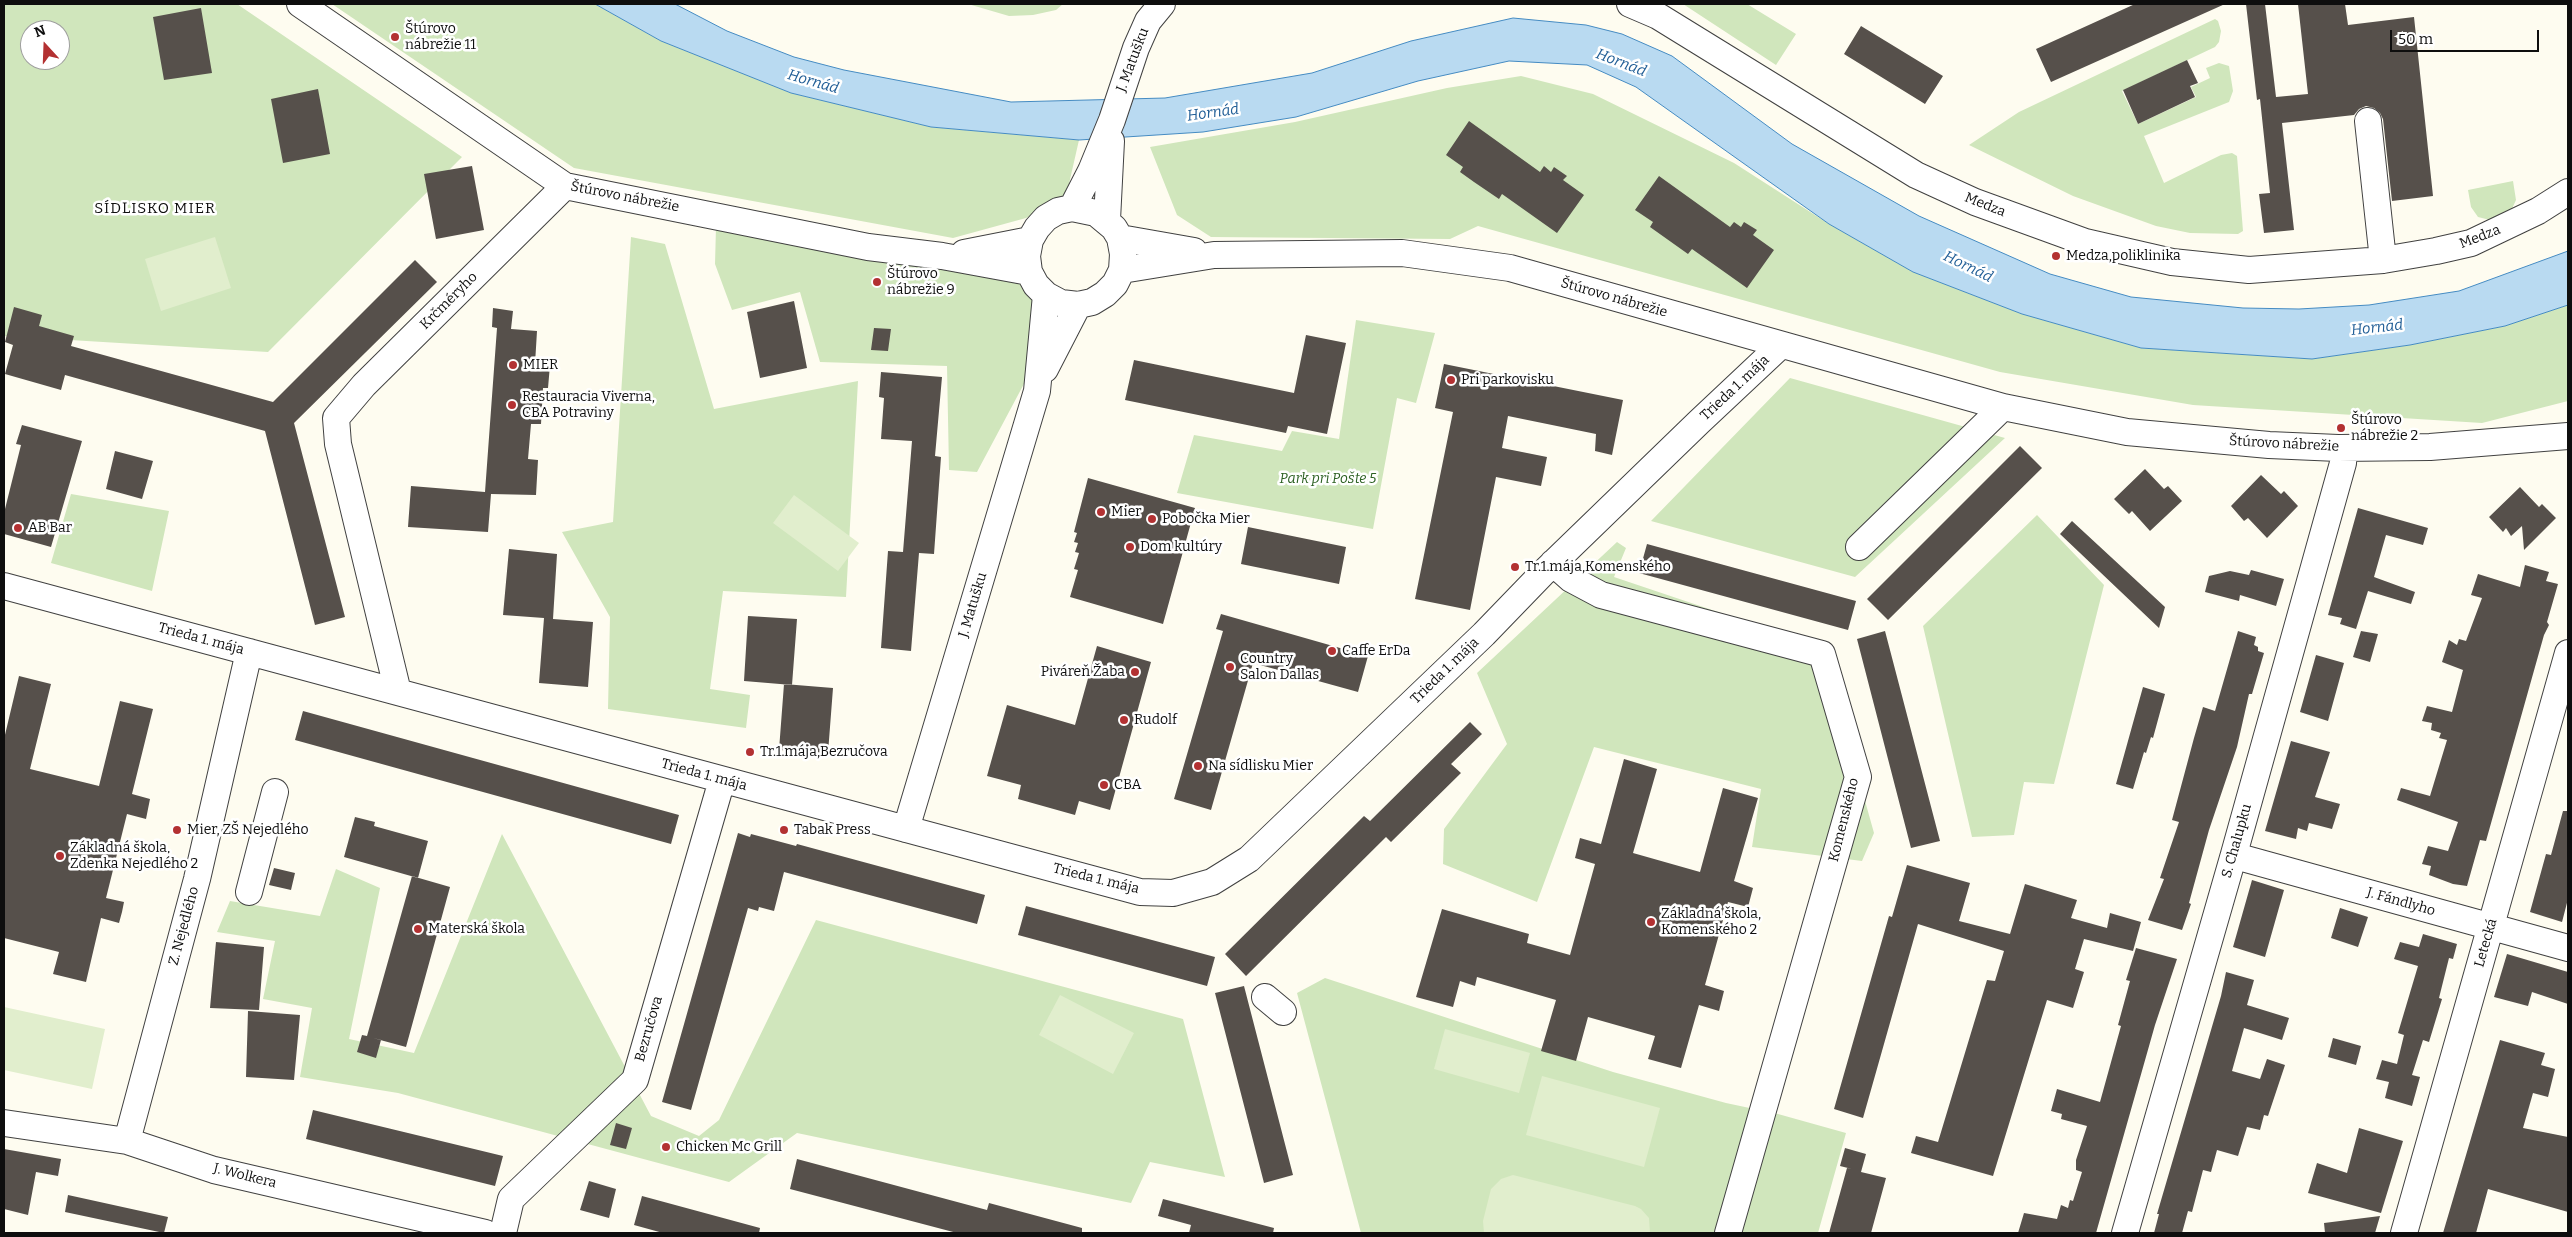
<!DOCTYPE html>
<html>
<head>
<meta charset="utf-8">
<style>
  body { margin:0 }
  #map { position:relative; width:2572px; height:1237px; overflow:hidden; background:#fefcf0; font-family:Bitter,serif }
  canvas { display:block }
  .frame { position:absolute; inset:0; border:5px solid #0e0e0e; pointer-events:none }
  .north { position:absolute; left:20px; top:20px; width:50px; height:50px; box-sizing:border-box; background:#fff; border:1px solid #9f9f9f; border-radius:50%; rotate:340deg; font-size:14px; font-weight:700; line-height:20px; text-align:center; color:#0e0e0e }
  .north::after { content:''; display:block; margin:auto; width:18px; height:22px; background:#b33132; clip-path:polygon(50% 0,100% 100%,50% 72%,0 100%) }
  .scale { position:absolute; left:2390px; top:30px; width:149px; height:22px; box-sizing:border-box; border:2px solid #0e0e0e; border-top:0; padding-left:6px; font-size:15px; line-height:18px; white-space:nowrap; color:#0e0e0e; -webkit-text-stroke:4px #fff; paint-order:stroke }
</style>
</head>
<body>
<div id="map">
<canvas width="2572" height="1237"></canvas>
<div class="frame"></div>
<div class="north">N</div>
<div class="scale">50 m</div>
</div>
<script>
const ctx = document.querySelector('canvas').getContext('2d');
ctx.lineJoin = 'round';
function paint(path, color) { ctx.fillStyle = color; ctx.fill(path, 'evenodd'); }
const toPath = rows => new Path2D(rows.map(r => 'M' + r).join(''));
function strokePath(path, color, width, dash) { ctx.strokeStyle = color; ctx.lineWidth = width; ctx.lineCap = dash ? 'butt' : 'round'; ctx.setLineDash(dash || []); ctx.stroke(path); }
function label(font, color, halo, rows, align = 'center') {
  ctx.font = font + ' Bitter,serif'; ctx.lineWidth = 5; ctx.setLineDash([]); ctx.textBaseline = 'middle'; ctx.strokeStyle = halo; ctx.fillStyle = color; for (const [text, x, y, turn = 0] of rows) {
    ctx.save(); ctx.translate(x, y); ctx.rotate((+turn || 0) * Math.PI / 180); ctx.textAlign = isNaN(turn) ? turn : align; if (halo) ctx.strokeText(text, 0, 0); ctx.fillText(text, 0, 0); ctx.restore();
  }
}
const green = toPath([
  [4,4,237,4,462,157,268,352,4,336],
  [30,30,60,30,60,60,30,60],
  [332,4,595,4,661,41,791,93,931,127,1079,140,1066,197,1026,218,953,238,574,168],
  [968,4,1063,4,1056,10,1033,15,1009,16],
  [1683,4,1747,4,1796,34,1776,65],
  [2215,19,2218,21,2221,31,2219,42,2215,47,2122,91,2138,124,2196,97,2191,87,2210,78,2206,68,2219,63,2229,66,2233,91,2229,102,2144,136,2164,183,2221,155,2232,153,2237,156,2243,231,2238,234,2190,233,2156,226,2073,196,1969,145,2019,112],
  [1521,76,1593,94,1734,163,1829,224,1913,272,2022,314,2141,348,2312,359,2410,345,2505,326,2568,305,2568,401,2482,423,2193,405,2000,372,1478,226,1450,239,1211,237,1177,215,1150,147,1295,122,1447,88],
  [2513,181,2516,200,2511,211,2490,220,2478,217,2471,207,2468,190],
  [716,227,1020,281,1039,300,1034,365,977,472,949,470,947,366,820,362,800,292,732,310,715,264],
  [631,237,665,244,714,409,858,381,846,597,723,591,710,689,750,695,746,728,608,709,610,617,562,532,613,522],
  [1356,320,1435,333,1416,403,1397,398,1373,529,1177,493,1194,435,1282,451,1292,431,1339,439],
  [1790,378,2005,438,1855,577,1651,521],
  [71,494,169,511,152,591,51,563],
  [2037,515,2104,585,2054,784,2024,782,2014,835,1972,837,1923,626],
  [1617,542,1626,548,1614,577,1822,647,1874,833,1862,861,1752,847,1761,789,1594,747,1537,902,1443,864,1444,829,1507,744,1477,673],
  [502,834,651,1116,699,1136,719,1120,816,920,1183,1019,1225,1177,1150,1162,1131,1203,797,1133,729,1182,398,1093,300,1077,312,1008,263,999,275,941,217,932,230,901,320,916,336,869,380,888,349,1039,414,1053],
  [1325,978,1613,1072,1726,1103,1778,1114,1846,1133,1818,1233,1361,1233,1297,993]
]);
const pitch = toPath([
  [215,237,231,288,161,311,145,259],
  [794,495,859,543,838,571,773,523],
  [1060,995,1134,1033,1113,1074,1039,1035],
  [4,1007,105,1029,92,1089,4,1070],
  [1445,1029,1530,1053,1519,1093,1434,1069],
  [1542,1076,1660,1108,1644,1167,1526,1135],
  [1513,1175,1635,1206,1641,1209,1649,1218,1650,1233,1484,1233,1483,1221,1491,1189,1501,1179]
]);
const water = toPath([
  [595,4,675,4,727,31,794,57,844,70,1011,102,1165,98,1312,73,1411,41,1513,18,1586,25,1622,34,1672,56,1792,144,1919,216,2050,274,2131,297,2243,308,2299,309,2369,305,2459,291,2568,251,2568,305,2505,326,2410,345,2312,359,2141,348,2022,314,1913,272,1829,224,1636,87,1587,65,1509,61,1418,81,1296,117,1203,132,1079,140,931,127,791,93,661,41,595,4]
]);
const building = toPath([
  [2135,4,2225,4,2051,82,2036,49],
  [2246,4,2265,4,2276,97,2308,94,2298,4,2345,4,2348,25,2414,17,2433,196,2392,201,2383,119,2380,113,2374,108,2366,106,2359,109,2354,115,2282,123,2294,230,2264,233,2259,194,2270,193,2260,99,2257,100],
  [201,8,212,73,164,80,153,17],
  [1861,26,1943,76,1925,104,1844,54],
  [2187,60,2198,83,2190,86,2195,97,2138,124,2123,90],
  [318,89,330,154,283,163,271,99],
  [1469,121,1540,172,1544,166,1551,172,1554,167,1567,176,1563,180,1584,195,1557,233,1502,194,1499,199,1474,182,1460,172,1463,167,1446,155],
  [472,166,484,230,436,239,424,174],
  [1659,176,1730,227,1734,222,1741,227,1744,222,1757,230,1753,235,1774,250,1747,288,1692,249,1688,254,1650,227,1653,222,1635,210],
  [415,260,437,282,294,423,345,617,315,625,265,431,65,375,61,390,5,374,13,345,5,342,14,307,42,315,39,326,74,336,71,346,273,402],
  [794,301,807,368,760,378,747,312],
  [493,308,513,311,511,329,537,331,535,364,550,365,548,388,543,388,541,424,531,424,528,459,538,460,536,495,491,494,488,532,408,527,411,486,485,492,497,328,492,327],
  [874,328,891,329,888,351,871,350],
  [1306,335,1346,343,1327,434,1288,426,1286,433,1125,400,1134,360,1294,393],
  [1444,364,1623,400,1612,455,1595,451,1596,434,1508,416,1502,448,1547,457,1541,486,1496,477,1470,610,1415,599,1453,412,1435,408],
  [881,372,942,377,935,456,941,457,934,554,919,553,911,651,881,648,888,551,903,552,912,441,881,439,884,398,879,397],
  [22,425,82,441,51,547,4,534,4,513,21,445,16,444],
  [2020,446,2042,468,1888,620,1867,599],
  [115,451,153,461,142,499,106,489],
  [2145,469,2164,489,2168,486,2182,501,2150,531,2132,511,2129,514,2114,499],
  [2261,475,2281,494,2284,491,2298,506,2267,538,2248,518,2244,521,2231,506],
  [1088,478,1195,508,1163,624,1070,597,1078,570,1074,569,1079,553,1075,552,1078,543,1074,542,1077,533,1074,532],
  [2520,487,2539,507,2542,504,2556,518,2524,550,2522,526,2511,536,2506,528,2503,532,2489,517],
  [2358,508,2428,528,2423,545,2386,535,2374,577,2415,592,2411,604,2368,591,2356,629,2340,624,2342,618,2328,615],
  [2072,521,2165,607,2159,628,2060,534],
  [1248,527,1346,547,1339,584,1241,564],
  [1647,544,1856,601,1848,630,1639,573],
  [509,549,557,554,553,619,593,622,588,687,539,683,544,618,503,615],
  [2525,565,2549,572,2546,581,2558,584,2547,622,2549,625,2544,635,2486,841,2480,840,2467,886,2453,884,2429,875,2431,866,2422,864,2428,846,2448,851,2458,822,2397,800,2401,788,2430,796,2447,740,2439,738,2441,733,2431,730,2432,723,2422,721,2427,706,2452,712,2463,670,2442,662,2449,640,2457,645,2459,639,2466,641,2482,598,2471,595,2478,574,2520,587],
  [2251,570,2284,579,2276,606,2240,595,2239,601,2205,592,2209,576,2230,571,2249,575],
  [1221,614,1368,656,1358,692,1253,663,1211,810,1174,799,1223,631,1216,629],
  [748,616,797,619,792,685,744,681],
  [1885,631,1940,841,1911,848,1857,639],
  [2238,631,2256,637,2254,645,2258,647,2258,651,2264,653,2252,694,2249,694,2237,747,2209,830,2189,903,2191,904,2182,930,2148,920,2164,879,2160,878,2179,822,2172,820,2194,738,2203,707,2215,711],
  [2361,631,2378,634,2370,662,2353,657],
  [1097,646,1151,662,1110,810,1079,801,1075,815,1018,799,1021,785,987,776,1007,705,1075,725],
  [2316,655,2344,663,2328,721,2300,712],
  [19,676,51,684,30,769,99,786,120,701,153,709,132,794,150,799,146,819,127,814,106,898,124,902,122,912,119,923,101,918,86,982,53,974,59,952,4,938,4,739],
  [784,684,833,688,828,753,779,750],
  [2143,687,2165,694,2153,738,2151,737,2146,753,2144,752,2133,789,2116,784],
  [303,711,679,815,671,844,295,740],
  [1470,722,1482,734,1451,764,1461,773,1391,842,1386,837,1246,976,1225,954,1364,816,1370,821],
  [2291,741,2330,752,2315,797,2340,804,2332,829,2309,823,2307,831,2298,828,2296,839,2265,831],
  [1624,759,1657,769,1633,853,1700,872,1723,788,1758,798,1734,881,1753,888,1748,907,1728,902,1705,985,1724,991,1719,1011,1699,1005,1681,1068,1648,1059,1655,1036,1588,1017,1576,1061,1541,1051,1556,1000,1477,977,1475,986,1460,981,1453,1007,1416,997,1442,909,1529,934,1527,943,1570,955,1595,864,1575,858,1580,838,1601,844],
  [2563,811,2568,811,2568,899,2562,922,2530,912,2546,854,2551,855],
  [355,817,375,822,374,826,428,841,418,878,344,857],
  [738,833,750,837,751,834,796,846,797,844,985,895,977,924,784,872,774,911,759,907,758,911,748,908,691,1110,662,1102],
  [1907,865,1970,883,1959,921,2010,934,2025,884,2077,900,2071,918,2107,928,2110,913,2141,922,2133,951,2084,939,2075,969,2084,972,2073,1008,2047,1000,1993,1176,1911,1153,1916,1136,1938,1142,1987,980,1995,981,2004,951,1918,924,1863,1118,1834,1109,1889,916,1892,917],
  [274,868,295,873,291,890,269,885],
  [412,876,450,887,406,1047,373,1038,381,1040,376,1058,357,1052,362,1035,367,1036],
  [2252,880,2284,890,2265,957,2233,947],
  [1026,906,1215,957,1207,986,1018,935],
  [2340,908,2368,917,2358,947,2331,938],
  [2423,934,2457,944,2453,959,2449,958,2439,998,2442,999,2429,1042,2423,1040,2412,1075,2420,1077,2412,1106,2385,1098,2389,1082,2376,1079,2382,1060,2397,1064,2404,1035,2398,1033,2418,966,2394,959,2400,942,2419,947],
  [216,942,264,947,259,1010,210,1008],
  [2136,948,2177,959,2155,1025,2096,1233,2018,1233,2024,1213,2057,1219,2061,1205,2068,1208,2070,1200,2073,1201,2082,1172,2076,1170,2076,1160,2087,1126,2061,1119,2062,1114,2051,1111,2057,1089,2100,1102,2121,1026,2118,1025,2130,981,2126,980],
  [2507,954,2568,972,2568,1004,2532,992,2528,1006,2494,997],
  [2226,972,2254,980,2247,1005,2289,1018,2282,1040,2244,1028,2232,1071,2260,1079,2267,1059,2285,1065,2268,1116,2264,1115,2260,1130,2247,1127,2238,1156,2217,1150,2211,1172,2203,1170,2192,1212,2188,1211,2182,1233,2154,1233,2159,1214,2157,1214,2221,996],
  [1244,986,1293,1175,1264,1183,1215,993],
  [248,1011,300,1015,294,1080,246,1077],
  [2333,1038,2361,1046,2356,1065,2328,1057],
  [2500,1040,2545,1053,2541,1065,2555,1069,2548,1097,2533,1093,2523,1128,2568,1137,2568,1212,2488,1189,2476,1233,2443,1233],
  [313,1110,503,1156,495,1186,306,1139],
  [616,1123,632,1128,626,1149,610,1145],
  [2359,1128,2403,1141,2381,1213,2308,1193,2317,1163,2347,1173],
  [1845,1148,1866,1154,1861,1172,1886,1178,1871,1233,1829,1233,1847,1168,1852,1169,1840,1166],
  [4,1149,61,1159,58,1176,36,1172,28,1215,4,1209],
  [797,1159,987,1210,989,1203,1082,1228,1082,1233,957,1233,790,1189],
  [589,1181,616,1189,609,1218,580,1210],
  [68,1195,168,1217,164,1233,65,1212],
  [642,1196,760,1228,759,1233,663,1233,634,1225],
  [1163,1199,1274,1228,1273,1233,1189,1233,1191,1225,1158,1216],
  [2380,1216,2375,1233,2325,1233,2324,1223]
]);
const minor = toPath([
  [300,4,565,186,868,247,942,256,1029,272],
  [1630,4,1658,16,1916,175,1975,202,2085,242,2172,262,2249,270,2383,260,2436,251,2471,243,2538,211,2568,192],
  [2368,121,2383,260],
  [1072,208,1091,171,1112,120,1136,48,1148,21,1162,4],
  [1107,220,1111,141],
  [1120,238,1194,251],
  [964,253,1030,240],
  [1122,270,1214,255,1402,253,1510,268,2003,407,2127,432,2269,445,2338,448,2430,447,2568,436],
  [1045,369,1078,305,1092,302,1105,294,1115,284,1122,270,1123,254,1120,238,1114,228,1096,213,1072,208,1058,211,1046,218,1037,228,1030,240,1027,256,1029,272,1036,285,1046,295,1061,303,1078,305],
  [1859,547,2003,407],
  [1553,563,1571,579,1601,595,1822,654,1858,777,1728,1233],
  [4,586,1140,892,1173,893,1212,882,1249,859,1484,634,1542,574,1699,422,1781,345],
  [398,692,338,444,336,418,364,385,565,186],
  [906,829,1037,391,1046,295],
  [2234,854,2246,859,2568,948],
  [249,892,275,792],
  [1265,997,1283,1012],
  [4,1123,127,1141,214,1170,485,1233],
  [127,1141,197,879,249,652],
  [503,1233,511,1199,635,1080,722,780],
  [2125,1233,2234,854,2343,463,2344,448],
  [2404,1233,2568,653]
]);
const markers = [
  [395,37,5,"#b33132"],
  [2056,256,5,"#b33132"],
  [877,282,5,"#b33132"],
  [513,365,5,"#b33132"],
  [1451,380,5,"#b33132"],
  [512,405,5,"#b33132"],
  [2341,428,5,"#b33132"],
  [1101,512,5,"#b33132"],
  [1152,519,5,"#b33132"],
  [18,528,5,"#b33132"],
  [1130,547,5,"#b33132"],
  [1515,567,5,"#b33132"],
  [1332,651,5,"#b33132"],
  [1230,667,5,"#b33132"],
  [1135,672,5,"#b33132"],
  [1124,720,5,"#b33132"],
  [750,752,5,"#b33132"],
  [1198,766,5,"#b33132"],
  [1104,785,5,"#b33132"],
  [177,830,5,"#b33132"],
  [784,830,5,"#b33132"],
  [60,856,5,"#b33132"],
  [1651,922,5,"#b33132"],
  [418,929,5,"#b33132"],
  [666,1147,5,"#b33132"]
];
const poiNames = [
  ["Štúrovo",405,29],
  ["nábrežie 11",405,45],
  ["Medza,poliklinika",2066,256],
  ["Štúrovo",887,274],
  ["nábrežie 9",887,290],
  ["MIER",523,365],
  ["Pri parkovisku",1461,380],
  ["Restauracia Viverna,",522,397],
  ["CBA Potraviny",522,413],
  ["Štúrovo",2351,420],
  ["nábrežie 2",2351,436],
  ["Mier",1111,512],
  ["Pobočka Mier",1162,519],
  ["AB Bar",28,528],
  ["Dom kultúry",1140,547],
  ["Tr.1.mája,Komenského",1525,567],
  ["Caffe ErDa",1342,651],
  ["Country",1240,659],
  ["Salon Dallas",1240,675],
  ["Piváreň Žaba",1125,672,"right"],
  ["Rudolf",1134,720],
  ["Tr.1.mája,Bezručova",760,752],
  ["Na sídlisku Mier",1208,766],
  ["CBA",1114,785],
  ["Mier, ZŠ Nejedlého",187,830],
  ["Tabak Press",794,830],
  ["Základná škola,",70,848],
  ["Zdenka Nejedlého 2",70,864],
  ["Základná škola,",1661,914],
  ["Komenského 2",1661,930],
  ["Materská škola",428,929],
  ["Chicken Mc Grill",676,1147]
];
const streetNames = [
  ["J. Matušku",1133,60,-69],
  ["Štúrovo nábrežie",625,197,11],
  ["Medza",1985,205,22],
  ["Medza",2480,237,-21],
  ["Štúrovo nábrežie",1614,298,16],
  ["Krčméryho",449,301,-45],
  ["Trieda 1. mája",1735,388,-43],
  ["Štúrovo nábrežie",2284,444,3],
  ["J. Matušku",973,605,-73],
  ["Trieda 1. mája",201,639,15],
  ["Trieda 1. mája",1445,671,-44],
  ["Trieda 1. mája",704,775,15],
  ["Komenského",1844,820,-76],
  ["S. Chalupku",2237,841,-74],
  ["Trieda 1. mája",1096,879,14],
  ["J. Fándlyho",2401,902,16],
  ["Z. Nejedlého",184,926,-75],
  ["Letecká",2486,943,-74],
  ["Bezručova",649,1029,-74],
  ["J. Wolkera",245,1176,14]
];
const parkNames = [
  ["Park pri Pošte 5",1328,479]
];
const waterNames = [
  ["Hornád",1621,63,21],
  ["Hornád",813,82,16],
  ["Hornád",1213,113,-8],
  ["Hornád",1968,267,26],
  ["Hornád",2377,328,-6]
];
const neighbourhoodNames = [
  ["SÍDLISKO MIER",155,209]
];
paint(green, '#d0e6bc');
paint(pitch, '#e1eecd');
paint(water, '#b9daf1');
strokePath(water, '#458bc2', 1);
paint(building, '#56504b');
strokePath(minor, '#414141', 28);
strokePath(minor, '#fff', 26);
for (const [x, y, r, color] of markers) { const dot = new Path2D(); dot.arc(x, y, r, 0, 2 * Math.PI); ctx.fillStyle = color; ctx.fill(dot); strokePath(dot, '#fff', 2); }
label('14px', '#0e0e0e', '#fff', poiNames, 'left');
label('14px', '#0e0e0e', '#fff', streetNames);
label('italic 14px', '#2d6123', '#fff', parkNames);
label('italic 15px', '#215e96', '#fff', waterNames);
ctx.letterSpacing = '1px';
label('15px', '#0e0e0e', '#fff', neighbourhoodNames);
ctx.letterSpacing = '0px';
</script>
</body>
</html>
